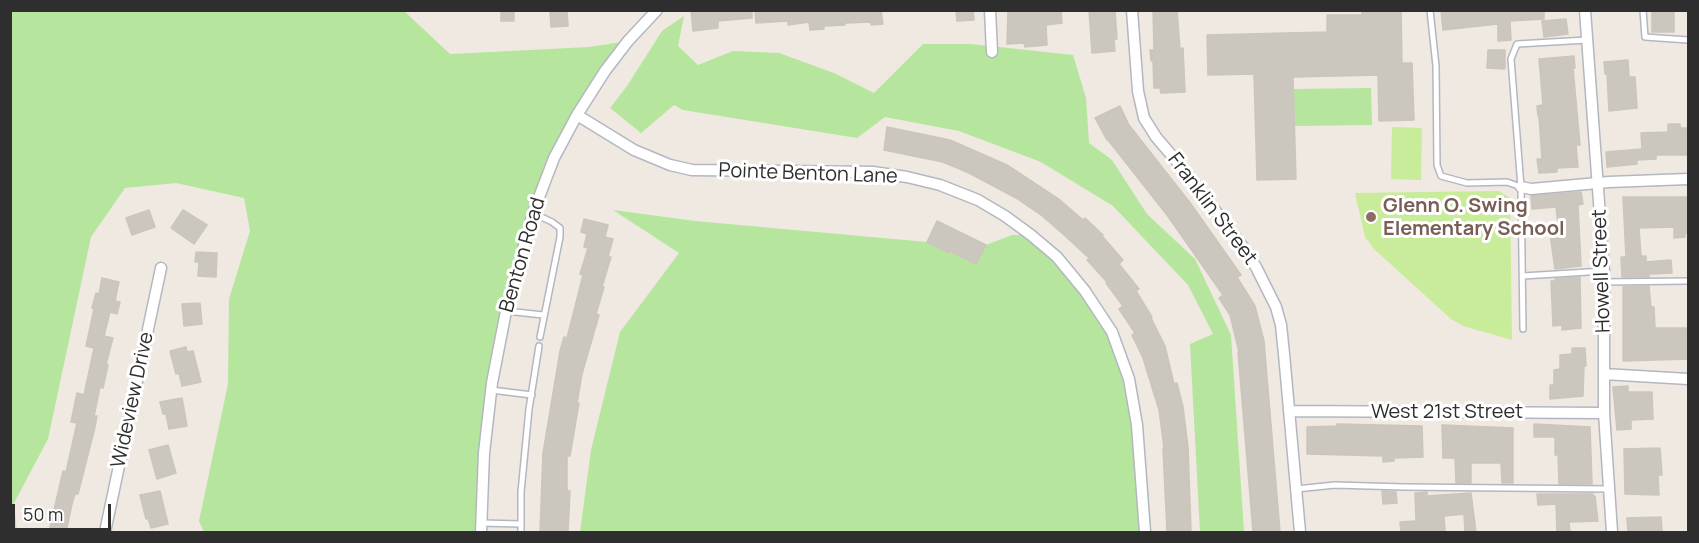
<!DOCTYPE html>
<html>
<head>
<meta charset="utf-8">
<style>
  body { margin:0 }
  #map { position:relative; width:1699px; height:543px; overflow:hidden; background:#efe9e1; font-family:Manrope,sans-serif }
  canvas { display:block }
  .frame { position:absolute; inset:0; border:12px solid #2e2e2e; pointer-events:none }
  .scale { position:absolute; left:12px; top:504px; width:99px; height:27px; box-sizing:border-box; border:3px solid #2e2e2e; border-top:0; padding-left:8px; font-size:18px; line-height:21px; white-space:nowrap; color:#2e2e2e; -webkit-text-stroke:4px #fff; paint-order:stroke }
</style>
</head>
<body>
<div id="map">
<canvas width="1699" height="543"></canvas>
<div class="frame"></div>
<div class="scale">50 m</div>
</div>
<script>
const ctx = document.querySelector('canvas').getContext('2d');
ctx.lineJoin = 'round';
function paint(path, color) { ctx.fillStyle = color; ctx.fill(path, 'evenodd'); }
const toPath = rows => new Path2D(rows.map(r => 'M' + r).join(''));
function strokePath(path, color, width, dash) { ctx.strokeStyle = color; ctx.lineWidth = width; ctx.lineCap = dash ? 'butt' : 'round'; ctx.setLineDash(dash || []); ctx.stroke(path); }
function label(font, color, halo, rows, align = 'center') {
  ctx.font = font + ' Manrope,sans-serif'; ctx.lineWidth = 6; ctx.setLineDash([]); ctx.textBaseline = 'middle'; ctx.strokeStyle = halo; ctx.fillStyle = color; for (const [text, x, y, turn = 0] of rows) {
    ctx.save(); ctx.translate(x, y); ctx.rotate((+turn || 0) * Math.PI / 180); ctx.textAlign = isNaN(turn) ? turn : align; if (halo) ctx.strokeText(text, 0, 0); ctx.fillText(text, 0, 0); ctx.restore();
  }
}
const green = toPath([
  [10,11,404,11,450,54,589,47,628,41,577,115,533,213,492,383,481,532,204,532,199,521,228,384,229,299,250,231,244,198,176,183,125,188,91,237,48,439,14,503,17,532,11,532],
  [684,16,678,46,698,65,733,51,779,53,834,73,874,93,923,44,971,44,1073,55,1086,98,1089,143,1112,160,1147,214,1195,259,1231,335,1244,532,1200,532,1190,344,1213,334,1188,285,1113,206,1041,162,959,131,885,117,857,138,683,110,674,105,641,133,610,108,627,86,662,31],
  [1371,88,1372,125,1295,126,1293,89],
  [613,210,695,221,927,242,949,253,954,253,976,264,986,245,1012,235,1031,235,1103,316,1129,379,1145,532,580,532,591,450,620,332,679,253]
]);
const pitch = toPath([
  [1392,127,1422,128,1421,180,1391,179],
  [1499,191,1510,198,1512,340,1463,326,1451,319,1374,249,1365,237,1355,193]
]);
const building = toPath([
  [501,10,514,10,514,21,501,21,501,10],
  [550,10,567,10,568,26,551,27,550,10],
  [691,10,752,10,752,18,718,21,718,28,693,31,691,10],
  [755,10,881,10,883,24,871,25,871,22,845,23,845,25,824,26,824,29,810,30,809,22,788,25,788,21,756,23,755,10],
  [956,10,973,10,974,20,957,21,956,10],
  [1008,10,1061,10,1062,23,1046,25,1047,45,1025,47,1024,43,1007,44,1008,10],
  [1089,10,1115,10,1117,39,1114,39,1115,51,1092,53,1089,10],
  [1153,10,1177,10,1180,49,1183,48,1185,92,1161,93,1160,88,1154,88,1153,61,1151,61,1150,50,1154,50,1153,10],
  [1362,10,1401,10,1402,63,1412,63,1414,120,1379,121,1378,75,1293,77,1296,179,1257,180,1254,74,1208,75,1207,35,1327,32,1327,15,1362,15,1362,10],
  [1441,10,1544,10,1544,19,1510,21,1511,40,1498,41,1498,24,1443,30,1441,10],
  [1652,10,1674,10,1674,32,1652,32,1652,10],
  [1566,19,1568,34,1544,37,1542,21,1566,19],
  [1488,50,1505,50,1505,69,1487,68,1488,50],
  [1574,56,1575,68,1573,68,1580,145,1576,145,1578,167,1557,168,1557,172,1539,173,1537,159,1542,159,1539,116,1538,116,1537,106,1543,105,1539,59,1574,56],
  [1628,60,1629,77,1635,77,1637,108,1609,111,1607,74,1605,74,1604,62,1628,60],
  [1120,106,1129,125,1191,204,1241,275,1237,277,1255,306,1264,341,1280,532,1253,532,1238,352,1239,352,1230,315,1219,298,1223,295,1167,215,1108,140,1107,140,1095,118,1120,106],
  [1668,124,1680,124,1680,128,1689,128,1689,155,1656,155,1656,159,1637,160,1637,164,1607,167,1606,152,1642,149,1641,133,1668,132,1668,124],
  [887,127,950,140,1007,165,1060,200,1083,220,1085,218,1103,235,1102,236,1123,260,1119,264,1139,289,1136,291,1152,317,1151,318,1165,346,1174,384,1177,383,1183,407,1188,447,1191,532,1167,532,1163,448,1164,448,1159,410,1143,358,1132,335,1135,333,1119,309,1123,306,1106,283,1107,282,1087,260,1089,258,1063,234,1041,215,1016,198,969,173,943,162,884,150,887,127],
  [1581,192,1583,204,1578,205,1581,266,1555,269,1550,234,1559,233,1556,207,1532,209,1531,196,1581,192],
  [1623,197,1689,197,1689,233,1685,233,1685,237,1674,238,1674,227,1639,228,1641,256,1646,256,1646,262,1671,260,1672,273,1649,274,1649,277,1622,277,1621,257,1626,257,1623,197],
  [149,210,155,227,132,235,126,218,149,210],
  [183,210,207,225,194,244,171,228,183,210],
  [584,219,608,225,605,237,613,239,608,257,611,257,602,287,604,287,596,314,599,315,582,374,577,403,579,403,570,456,567,456,567,491,570,491,568,532,540,532,543,453,560,351,564,337,567,338,583,275,580,274,588,248,584,247,587,234,581,232,584,219],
  [937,221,986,245,976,264,950,251,949,253,927,242,937,221],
  [196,252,217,253,216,277,198,276,199,262,195,262,196,252],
  [1580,277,1581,328,1562,330,1562,325,1553,326,1551,281,1556,281,1555,279,1580,277],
  [102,278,119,282,115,301,120,302,117,314,110,312,104,336,113,338,106,364,108,365,103,388,100,387,94,416,97,416,95,427,78,494,75,494,72,504,66,532,49,532,63,471,66,472,77,423,71,422,77,393,84,395,94,348,86,346,94,309,92,308,96,293,99,294,102,278],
  [1649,286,1651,307,1654,307,1655,328,1689,328,1689,359,1623,361,1623,287,1649,286],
  [200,303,202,324,184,326,182,304,200,303],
  [186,347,187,352,193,351,201,382,182,386,179,373,176,374,170,351,186,347],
  [1572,348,1585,348,1586,366,1584,366,1583,396,1550,399,1550,385,1554,385,1554,370,1560,369,1560,355,1572,354,1572,348],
  [1628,386,1628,392,1652,392,1653,419,1631,420,1631,429,1617,430,1613,387,1628,386],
  [182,398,187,426,169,429,166,414,163,414,160,402,182,398],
  [1337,424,1422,426,1423,457,1394,458,1394,461,1383,462,1383,456,1307,454,1307,427,1337,426,1337,424],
  [1534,424,1590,427,1592,484,1559,484,1558,455,1555,455,1555,437,1534,437,1534,424],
  [1442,425,1513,428,1513,483,1502,483,1501,463,1471,463,1471,483,1456,483,1455,458,1443,458,1442,425],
  [168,445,176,473,157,479,149,450,168,445],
  [1660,448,1662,475,1658,475,1659,495,1625,494,1624,449,1660,448],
  [160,491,168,524,151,528,148,518,146,519,140,495,160,491],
  [1382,491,1396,492,1397,503,1383,504,1382,491],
  [1427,492,1427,496,1471,493,1476,532,1465,532,1464,514,1444,516,1445,532,1401,532,1400,522,1416,521,1415,493,1427,492],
  [1537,494,1593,494,1593,496,1595,496,1598,521,1569,522,1570,532,1557,532,1556,504,1538,505,1537,494],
  [1661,517,1662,532,1628,532,1627,518,1661,517]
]);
const lane = toPath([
  [1430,10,1436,66,1437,165,1441,176,1467,183,1507,182,1521,187],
  [1643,10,1645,37,1688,40],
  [533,213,552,222,560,228,560,237,540,337],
  [1523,276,1604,271],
  [1604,282,1688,281],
  [506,311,543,315],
  [1523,329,1521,187,1511,59,1517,44,1587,40],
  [491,390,532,395],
  [1296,489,1335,485,1404,487,1609,489],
  [481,523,521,524],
  [521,532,521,492,529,409,539,346]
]);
const street = toPath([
  [990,10,992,52],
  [1132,10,1138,91,1144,118,1156,137,1185,171,1243,247,1256,267,1276,307,1281,325,1284,354,1300,532],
  [1585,10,1604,271,1604,413,1612,532],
  [577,115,634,150,670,165,692,170,873,172,907,177,940,185,978,200,1005,216,1031,235,1057,257,1085,291,1112,332,1129,379,1137,425,1145,532],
  [1521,187,1531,189,1609,182,1688,179],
  [1604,374,1688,379],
  [1290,411,1604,413],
  [105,532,161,268],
  [481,532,484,453,492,383,506,311,533,213,554,158,577,115,605,71,628,41,657,10]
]);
const markers = [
  [1371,217,6,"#8d6e63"]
];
const streetNames = [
  ["Pointe Benton Lane",808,174,2],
  ["Franklin Street",1212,209,53],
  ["Benton Road",523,255,-74],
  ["Howell Street",1602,271,-92],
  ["Wideview Drive",133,400,-78],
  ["West 21st Street",1447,412]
];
const educationNames = [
  ["Glenn O. Swing",1383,206],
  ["Elementary School",1383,229]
];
paint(green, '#b6e59e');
paint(pitch, '#c9ec9a');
paint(building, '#cbc7bf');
strokePath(building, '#cbc5ba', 1.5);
strokePath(lane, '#b4b7c1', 8);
strokePath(street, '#b4b7c1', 13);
strokePath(lane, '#fff', 5);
strokePath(street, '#fff', 10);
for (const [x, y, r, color] of markers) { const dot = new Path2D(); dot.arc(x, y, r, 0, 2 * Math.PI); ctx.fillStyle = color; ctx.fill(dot); strokePath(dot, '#fff', 2); }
label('20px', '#2e2e2e', '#fff', streetNames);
label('bold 20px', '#785e54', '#fff', educationNames, 'left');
</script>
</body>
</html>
